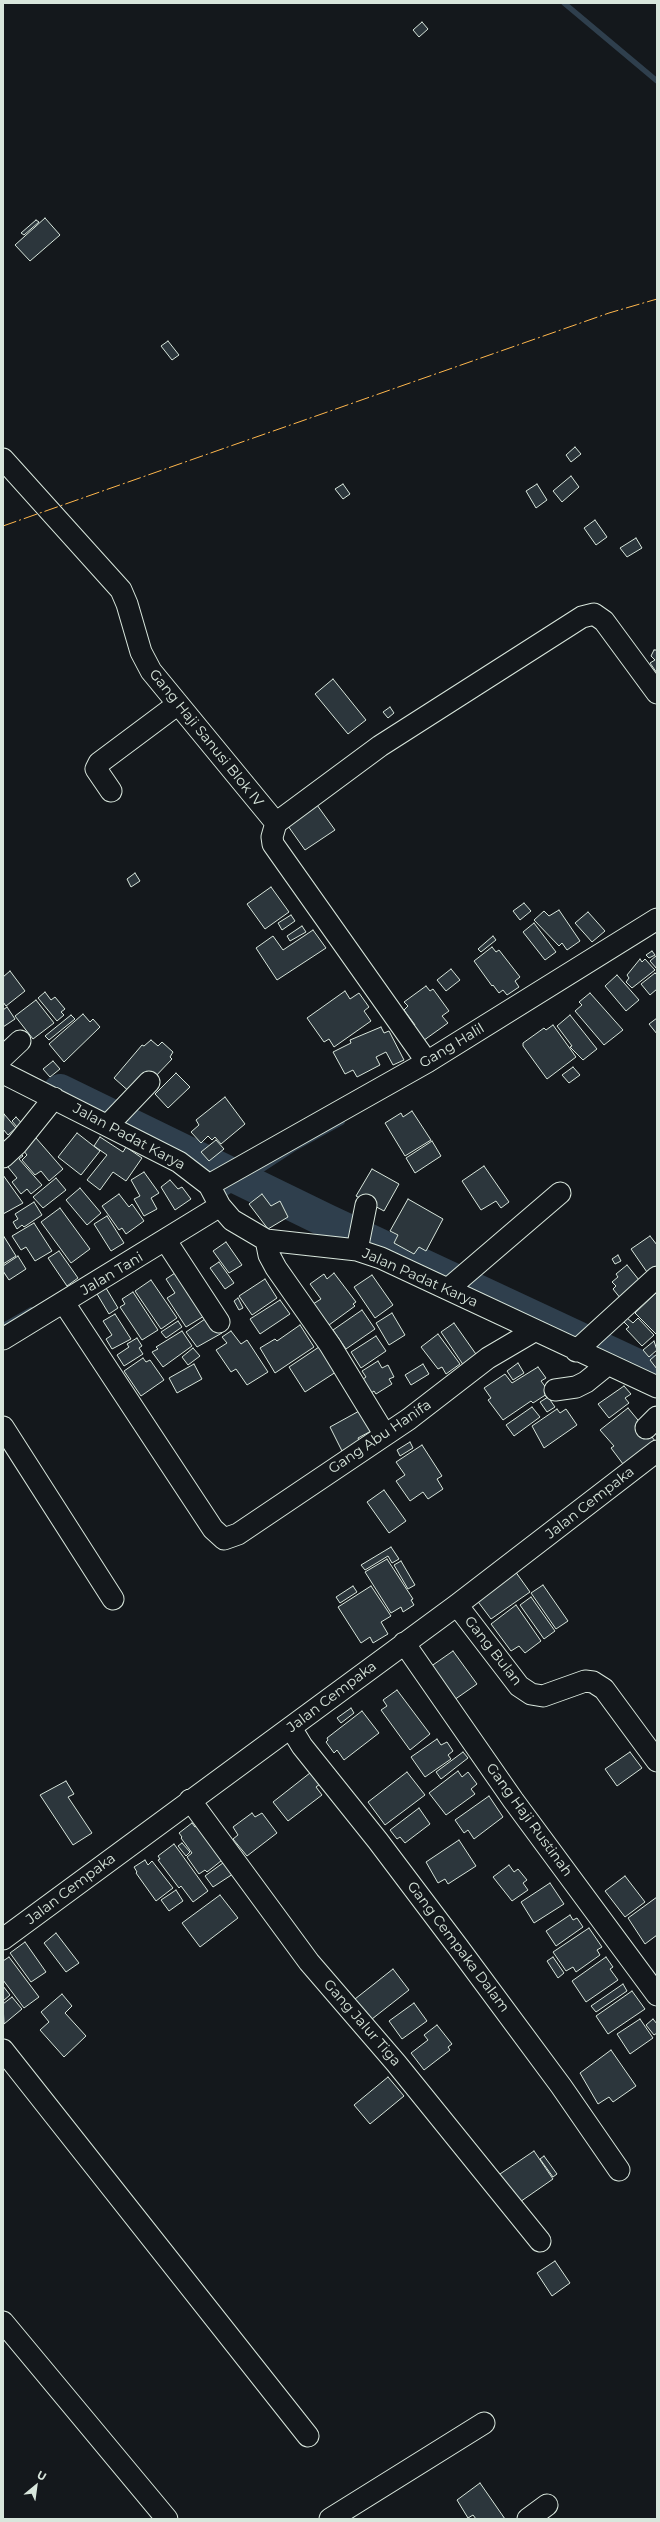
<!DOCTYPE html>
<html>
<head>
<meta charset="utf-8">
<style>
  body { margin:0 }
  #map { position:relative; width:660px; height:2522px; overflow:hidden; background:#14181c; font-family:Montserrat,sans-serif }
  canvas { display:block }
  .frame { position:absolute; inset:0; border:4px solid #d8e6dc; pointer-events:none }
  .north { position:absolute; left:16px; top:2466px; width:40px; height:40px; -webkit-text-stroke:3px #14181c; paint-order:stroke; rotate:29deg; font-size:11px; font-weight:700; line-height:16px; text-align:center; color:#d8e6dc }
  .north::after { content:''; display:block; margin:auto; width:14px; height:18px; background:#d8e6dc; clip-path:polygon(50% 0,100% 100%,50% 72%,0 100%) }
</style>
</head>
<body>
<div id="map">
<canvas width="660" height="2522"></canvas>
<div class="frame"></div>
<div class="north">U</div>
</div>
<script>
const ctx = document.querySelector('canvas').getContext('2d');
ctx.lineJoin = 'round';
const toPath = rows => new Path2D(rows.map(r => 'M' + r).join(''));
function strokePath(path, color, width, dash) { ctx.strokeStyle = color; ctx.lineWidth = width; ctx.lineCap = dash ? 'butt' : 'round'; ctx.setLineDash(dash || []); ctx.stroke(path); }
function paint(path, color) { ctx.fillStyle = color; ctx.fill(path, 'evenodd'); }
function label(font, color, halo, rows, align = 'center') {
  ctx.font = font + ' Montserrat,sans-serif'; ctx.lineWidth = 3; ctx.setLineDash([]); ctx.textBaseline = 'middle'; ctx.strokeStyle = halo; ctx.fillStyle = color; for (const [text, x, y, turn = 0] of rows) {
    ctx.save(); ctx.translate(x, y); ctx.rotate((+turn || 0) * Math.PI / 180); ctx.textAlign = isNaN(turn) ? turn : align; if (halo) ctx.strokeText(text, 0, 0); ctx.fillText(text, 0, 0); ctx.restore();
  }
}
const stream = toPath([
  [564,3,657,81],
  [220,1197,295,1148,342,1122],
  [3,1326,31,1310]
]);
const river = toPath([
  [60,1091,327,1221,657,1375]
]);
const building = toPath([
  [422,22,428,29,419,37,413,30,422,22],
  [45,218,60,235,30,261,15,245,45,218],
  [36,220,39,222,24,235,21,233,36,220],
  [168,341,179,355,172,360,161,346,168,341],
  [575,447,581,454,571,462,566,455,575,447],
  [571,476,579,487,562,502,553,491,571,476],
  [343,484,350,494,343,499,335,489,343,484],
  [537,484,547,500,536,508,526,491,537,484],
  [595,520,607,537,596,545,584,528,595,520],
  [636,538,642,548,627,557,620,548,636,538],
  [654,650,657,650,657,684,652,677,657,673,650,663,655,660,651,656,654,650],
  [333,679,366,720,348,734,315,694,333,679],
  [390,707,394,713,388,718,383,712,390,707],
  [317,805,335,830,305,850,288,826,317,805],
  [135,873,140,881,131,887,127,879,135,873],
  [271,887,289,912,265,929,247,904,271,887],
  [524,903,531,911,520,920,513,911,524,903],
  [559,910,580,941,567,950,562,943,559,946,534,920,544,911,549,916,559,910],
  [588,912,605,931,592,942,575,923,588,912],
  [291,915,295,921,282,930,278,923,291,915],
  [534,923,556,952,545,960,523,932,534,923],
  [302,926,306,932,290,941,287,936,302,926],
  [313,930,326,948,277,980,256,948,273,936,283,950,313,930],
  [493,936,496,940,481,952,478,949,493,936],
  [492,947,496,952,499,950,520,977,515,981,519,987,507,995,503,990,499,993,493,985,492,986,474,961,492,947],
  [652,951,655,955,649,958,646,955,652,951],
  [657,955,657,969,650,961,657,955],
  [640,959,642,962,645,959,655,970,632,988,626,982,629,978,627,975,640,959],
  [451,969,460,980,446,991,437,980,451,969],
  [10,971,25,991,6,1006,3,1002,3,977,10,971],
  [655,973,657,975,657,989,650,995,641,984,655,973],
  [617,975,639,1000,626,1011,605,986,617,975],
  [426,986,430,991,433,989,449,1011,442,1016,448,1023,420,1043,410,1029,415,1025,404,1010,408,1006,404,1002,426,986],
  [345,991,350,999,359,993,369,1007,364,1011,371,1021,334,1047,329,1039,324,1042,307,1018,345,991],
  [45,992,51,1000,55,997,65,1009,61,1012,64,1015,57,1021,38,998,45,992],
  [590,993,623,1030,604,1045,575,1011,582,1005,579,1002,590,993],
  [36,1000,54,1023,33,1039,15,1016,36,1000],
  [7,1007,15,1019,3,1027,3,1010,7,1007],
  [83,1014,90,1022,93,1019,100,1027,64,1062,49,1044,83,1014],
  [71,1015,75,1019,49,1040,45,1036,71,1015],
  [570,1015,597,1049,583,1060,570,1047,572,1046,557,1026,570,1015],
  [657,1018,657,1034,649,1024,657,1018],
  [553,1025,576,1057,547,1079,523,1046,523,1043,544,1028,546,1030,553,1025],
  [381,1027,384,1033,389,1031,404,1060,393,1065,386,1052,376,1057,380,1065,357,1077,353,1070,345,1074,333,1052,351,1043,350,1040,381,1027],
  [151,1040,158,1046,162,1042,173,1052,170,1057,172,1059,153,1079,132,1094,114,1078,142,1045,144,1046,151,1040],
  [53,1061,60,1069,50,1077,43,1069,53,1061],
  [573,1067,580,1075,569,1083,562,1075,573,1067],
  [176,1073,190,1087,168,1108,155,1094,176,1073],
  [225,1097,245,1124,221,1144,215,1137,212,1140,208,1136,201,1143,191,1132,199,1125,196,1120,225,1097],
  [412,1111,431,1140,405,1156,385,1123,401,1113,403,1117,412,1111],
  [4,1114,16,1128,8,1135,3,1129,4,1114],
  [16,1117,27,1129,22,1133,12,1121,16,1117],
  [77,1133,100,1151,81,1175,58,1157,77,1133],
  [100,1137,123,1152,126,1147,142,1158,126,1181,113,1172,100,1190,87,1180,107,1155,94,1146,100,1137],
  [36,1138,63,1169,49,1181,41,1171,35,1175,22,1160,27,1155,23,1150,36,1138],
  [216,1140,224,1149,209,1161,201,1152,216,1140],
  [432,1141,441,1156,415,1173,406,1158,432,1141],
  [16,1149,23,1156,19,1159,42,1185,31,1194,27,1189,21,1194,12,1182,17,1178,8,1167,11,1164,6,1158,16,1149],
  [484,1166,509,1202,501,1208,496,1201,481,1210,462,1181,484,1166],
  [372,1169,399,1184,384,1211,356,1196,372,1169],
  [144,1172,159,1193,151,1198,157,1209,144,1216,134,1199,140,1196,131,1180,144,1172],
  [3,1175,23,1203,3,1214,3,1175],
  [56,1178,66,1190,43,1208,33,1197,56,1178],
  [170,1180,178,1189,182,1187,191,1199,175,1210,161,1187,170,1180],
  [80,1188,101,1213,87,1225,66,1200,80,1188],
  [119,1194,129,1207,132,1204,144,1221,126,1234,122,1228,119,1230,102,1206,119,1194],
  [262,1194,271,1206,280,1201,288,1217,268,1229,249,1204,262,1194],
  [408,1199,443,1219,426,1251,419,1247,414,1254,394,1243,398,1235,390,1231,408,1199],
  [34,1202,42,1215,24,1227,22,1225,17,1229,13,1222,18,1219,15,1214,34,1202],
  [60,1208,90,1249,71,1263,41,1222,60,1208],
  [107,1216,124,1243,111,1251,94,1224,107,1216],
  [34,1223,52,1251,35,1261,26,1247,21,1250,12,1236,34,1223],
  [3,1235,16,1256,3,1264,3,1235],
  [650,1236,657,1245,657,1269,649,1275,631,1249,650,1236],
  [226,1242,242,1265,229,1273,213,1251,226,1242],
  [59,1251,78,1278,67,1286,48,1258,59,1251],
  [618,1255,621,1261,615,1264,612,1259,618,1255],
  [18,1256,26,1269,9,1280,3,1271,3,1266,18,1256],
  [219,1262,234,1283,225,1289,210,1268,219,1262],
  [627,1265,643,1285,621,1299,613,1289,616,1286,612,1282,618,1277,616,1274,627,1265],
  [181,1269,209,1313,186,1327,167,1298,175,1293,166,1279,181,1269],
  [334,1273,356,1302,353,1304,355,1306,329,1325,313,1304,321,1299,310,1284,324,1274,327,1279,334,1273],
  [372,1275,393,1305,375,1318,354,1287,372,1275],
  [265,1279,277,1298,252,1315,239,1296,265,1279],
  [151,1280,177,1318,161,1329,135,1291,151,1280],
  [106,1288,118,1308,109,1314,97,1294,106,1288],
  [133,1292,158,1330,142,1340,120,1307,125,1304,122,1299,133,1292],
  [657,1292,657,1335,635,1313,657,1292],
  [238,1298,243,1308,239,1310,234,1301,238,1298],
  [280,1300,290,1314,260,1334,250,1319,280,1300],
  [362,1310,375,1329,346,1349,333,1330,362,1310],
  [392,1313,405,1335,389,1345,376,1323,392,1313],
  [115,1314,131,1339,112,1349,106,1339,112,1335,103,1321,115,1314],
  [212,1317,222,1333,197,1347,186,1332,205,1319,212,1317],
  [627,1318,633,1323,638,1318,654,1335,642,1346,626,1329,629,1327,624,1322,627,1318],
  [178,1321,182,1327,166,1338,161,1332,178,1321],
  [454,1323,478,1357,464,1366,441,1332,454,1323],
  [300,1325,314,1347,275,1373,260,1348,275,1339,277,1341,300,1325],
  [182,1331,192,1346,163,1367,152,1352,158,1349,156,1347,182,1331],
  [231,1331,241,1344,247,1340,268,1372,247,1385,236,1369,231,1372,216,1350,227,1343,222,1337,231,1331],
  [438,1334,460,1364,446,1374,442,1367,438,1369,421,1347,438,1334],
  [376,1336,386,1351,361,1368,351,1352,376,1336],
  [137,1338,142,1346,139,1348,143,1354,124,1366,117,1355,129,1347,127,1344,137,1338],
  [654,1341,657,1350,649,1357,643,1350,654,1341],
  [322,1345,339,1370,305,1392,289,1367,322,1345],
  [193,1348,200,1356,188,1365,182,1357,193,1348],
  [657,1354,657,1369,650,1360,657,1354],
  [143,1358,146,1362,150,1360,164,1380,141,1396,124,1371,143,1358],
  [378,1361,382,1368,388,1365,394,1377,389,1379,392,1384,376,1394,374,1391,368,1395,359,1382,366,1377,362,1371,378,1361],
  [518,1363,524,1373,513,1380,507,1371,518,1363],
  [194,1364,202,1379,177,1393,169,1378,194,1364],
  [423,1364,429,1374,411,1385,405,1375,423,1364],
  [538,1367,546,1378,541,1381,547,1389,544,1391,547,1394,533,1403,531,1401,503,1420,488,1400,491,1398,484,1388,505,1374,512,1383,538,1367],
  [624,1386,631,1394,625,1398,629,1403,609,1418,598,1404,624,1386],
  [548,1397,555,1407,547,1412,540,1402,548,1397],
  [532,1407,540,1417,514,1436,506,1425,532,1407],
  [628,1408,656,1442,623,1464,611,1448,614,1446,600,1430,628,1408],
  [557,1409,560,1413,566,1409,577,1425,544,1448,532,1426,557,1409],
  [361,1410,373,1430,358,1438,360,1442,342,1451,330,1427,361,1410],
  [410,1442,413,1448,400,1456,397,1450,410,1442],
  [422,1445,442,1476,437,1479,443,1489,428,1499,423,1492,410,1501,396,1481,405,1475,396,1462,422,1445],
  [384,1490,406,1521,389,1533,367,1502,384,1490],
  [391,1547,399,1559,392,1563,388,1556,365,1570,361,1565,391,1547],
  [387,1559,413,1599,411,1600,414,1605,403,1612,401,1607,391,1613,365,1572,387,1559],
  [401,1561,415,1585,408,1589,394,1565,401,1561],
  [515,1571,530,1592,491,1619,476,1599,515,1571],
  [543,1585,568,1621,556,1629,531,1593,543,1585],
  [353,1586,357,1592,340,1603,336,1597,353,1586],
  [371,1586,391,1616,381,1622,388,1634,373,1643,370,1637,361,1643,338,1607,371,1586],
  [531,1597,555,1631,544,1639,520,1605,531,1597],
  [516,1605,541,1641,525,1653,519,1646,511,1651,491,1624,516,1605],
  [453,1651,477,1684,454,1700,430,1667,453,1651],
  [397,1690,430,1734,410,1750,381,1710,387,1706,383,1700,397,1690],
  [351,1708,354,1713,341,1723,337,1718,351,1708],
  [362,1711,379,1733,344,1760,337,1750,334,1753,326,1742,328,1740,327,1738,362,1711],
  [437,1739,441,1745,447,1742,453,1751,448,1755,451,1759,425,1777,411,1757,437,1739],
  [463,1752,468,1758,441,1779,436,1772,463,1752],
  [630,1752,642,1768,617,1786,605,1769,630,1752],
  [458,1771,462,1777,468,1772,477,1784,471,1789,475,1794,446,1815,429,1793,458,1771],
  [407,1772,425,1795,385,1825,368,1802,407,1772],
  [310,1773,320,1784,316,1787,322,1795,288,1821,273,1802,310,1773],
  [66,1781,74,1794,68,1797,92,1833,73,1845,40,1795,66,1781],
  [489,1796,503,1817,474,1839,468,1830,464,1833,455,1820,489,1796],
  [419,1808,430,1824,405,1843,400,1837,397,1839,390,1830,419,1808],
  [252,1813,255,1817,262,1813,277,1833,247,1856,233,1839,238,1835,233,1827,252,1813],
  [192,1823,195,1827,200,1824,226,1857,207,1872,205,1870,199,1874,187,1857,192,1853,181,1838,182,1837,179,1833,192,1823],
  [459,1840,476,1866,448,1884,445,1879,438,1883,426,1862,459,1840],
  [182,1843,190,1852,186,1856,178,1846,182,1843],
  [174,1844,208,1891,193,1902,181,1886,179,1888,158,1860,160,1859,158,1856,174,1844],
  [145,1860,148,1865,152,1861,173,1888,156,1901,136,1873,137,1872,134,1867,145,1860],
  [227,1860,236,1872,213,1887,205,1876,227,1860],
  [509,1865,514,1872,518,1869,527,1880,523,1883,528,1890,512,1901,493,1877,509,1865],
  [625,1876,645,1902,625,1917,605,1891,625,1876],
  [550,1883,564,1904,534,1923,521,1902,550,1883],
  [176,1890,183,1901,169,1911,161,1900,176,1890],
  [220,1895,238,1918,200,1947,182,1923,220,1895],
  [657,1897,657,1935,645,1944,628,1918,657,1897],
  [570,1915,573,1920,577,1918,583,1927,556,1946,546,1931,570,1915],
  [589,1928,602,1947,597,1950,600,1955,576,1972,573,1967,566,1971,553,1952,589,1928],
  [56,1933,79,1963,66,1972,44,1943,56,1933],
  [25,1942,46,1972,31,1982,10,1953,25,1942],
  [9,1957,39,1997,24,2008,3,1980,3,1961,9,1957],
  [553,1957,564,1973,558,1978,547,1961,553,1957],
  [606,1957,613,1967,610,1969,618,1980,586,2002,572,1981,606,1957],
  [393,1969,409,1990,372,2019,355,1999,393,1969],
  [623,1984,627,1991,596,2012,591,2006,623,1984],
  [3,1986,10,1995,3,2001,3,1986],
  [632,1991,645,2009,608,2034,596,2016,632,1991],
  [62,1994,72,2006,65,2013,86,2036,64,2057,40,2030,49,2022,41,2012,62,1994],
  [12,1997,22,2009,4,2024,3,2004,12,1997],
  [414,2003,427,2021,402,2039,389,2021,414,2003],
  [640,2019,653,2038,630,2054,617,2034,640,2019],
  [653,2019,657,2024,657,2033,654,2035,646,2025,653,2019],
  [437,2025,452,2044,448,2047,450,2050,424,2070,411,2053,428,2040,424,2035,437,2025],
  [611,2050,636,2086,613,2102,609,2097,598,2104,580,2073,611,2050],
  [388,2077,404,2096,370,2124,354,2105,388,2077],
  [534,2151,553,2179,517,2204,497,2176,534,2151],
  [544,2156,557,2174,553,2177,540,2159,544,2156],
  [555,2261,570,2283,552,2296,537,2273,555,2261],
  [480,2483,505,2519,476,2519,473,2515,468,2518,457,2500,480,2483]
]);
const minor = toPath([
  [3,459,121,590,127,604,141,652,151,671,276,823],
  [111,791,96,769,99,763,178,704],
  [3,1057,20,1041],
  [427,1062,273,844,272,837,276,823,380,746,582,617,594,614,604,621,657,693],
  [3,1073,179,1162,209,1185,220,1206,232,1220,266,1240,357,1250,381,1258,657,1387],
  [108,1125,149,1082],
  [3,1157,17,1144,54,1098],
  [209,1185,427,1062,657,919],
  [266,1240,269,1255,276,1268,330,1345,385,1435],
  [166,1241,219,1322],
  [357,1250,366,1205],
  [448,1289,560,1193],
  [64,1303,213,1529,224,1539,238,1534,409,1419,488,1358,534,1331],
  [3,1339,220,1206],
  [576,1351,657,1277],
  [555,1390,576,1387,586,1382,607,1365],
  [3,1427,113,1599],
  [646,1428,657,1417],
  [457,1605,519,1686,531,1694,543,1696,585,1681,593,1682,604,1689,657,1761],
  [404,1643,513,1800,657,1995],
  [291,1728,302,1746,378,1841,458,1947,561,2086,619,2170],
  [190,1800,309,1962,396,2063,540,2241],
  [3,1939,457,1605,657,1451],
  [3,2050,308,2436],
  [3,2322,167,2519],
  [330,2519,484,2423],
  [528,2519,547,2505]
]);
const power = toPath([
  [3,526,609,313,657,299]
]);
const streetNames = [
  ["Gang Haji Sanusi Blok IV",206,738,51],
  ["Gang Halil",452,1046,-31],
  ["Jalan Padat Karya",129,1137,28],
  ["Jalan Tani",112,1274,-31],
  ["Jalan Padat Karya",420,1278,24],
  ["Gang Abu Hanifa",380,1437,-34],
  ["Jalan Cempaka",590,1503,-38],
  ["Gang Bulan",493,1651,52],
  ["Jalan Cempaka",332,1697,-37],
  ["Gang Haji Rustinah",529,1820,54],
  ["Jalan Cempaka",71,1889,-37],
  ["Gang Cempaka Dalam",458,1947,53],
  ["Gang Jalur Tiga",362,2023,49]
];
strokePath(stream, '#2f3f4d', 5.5);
strokePath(river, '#2f3f4d', 34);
paint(building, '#2c363c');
strokePath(building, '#d8e6dc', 1);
strokePath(minor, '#d8e6dc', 23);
strokePath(minor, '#14181c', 21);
strokePath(power, '#ffb74d', 1, [14, 3, 2, 3]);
label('14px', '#d8e6dc', '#14181c', streetNames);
</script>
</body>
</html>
